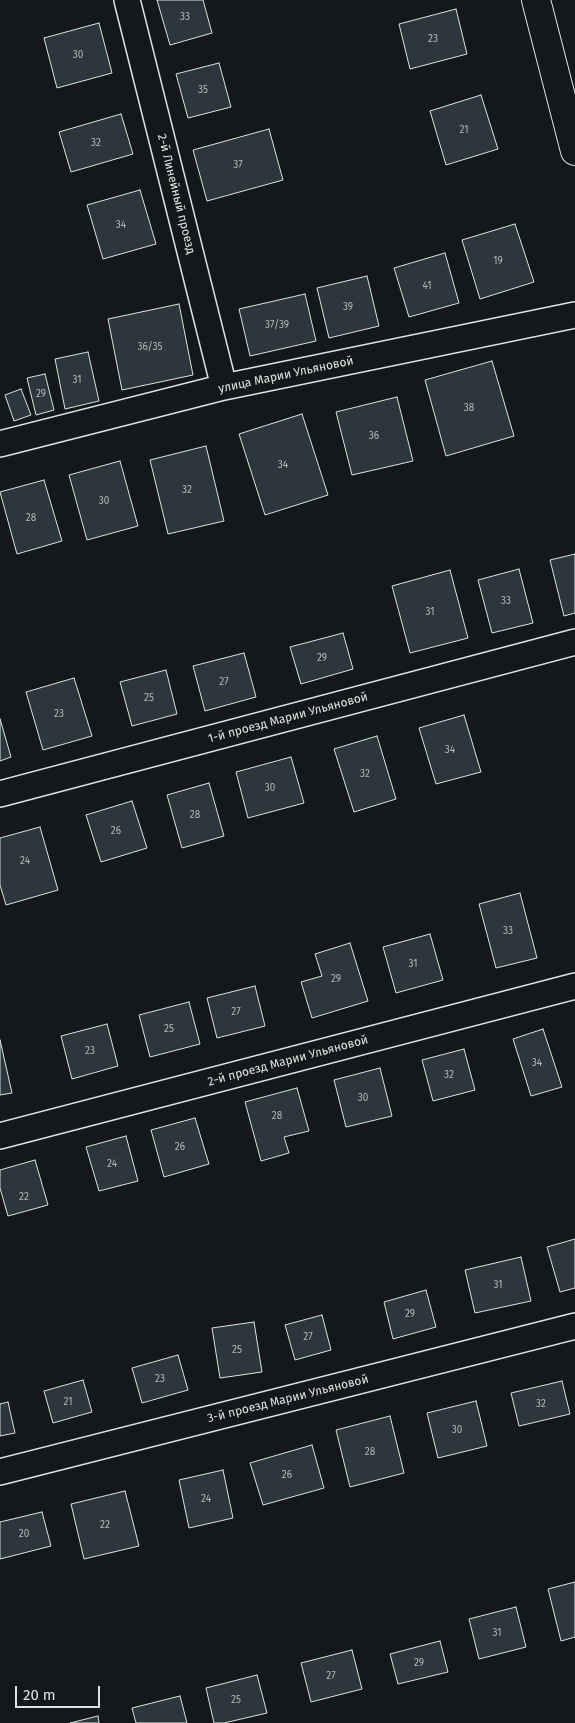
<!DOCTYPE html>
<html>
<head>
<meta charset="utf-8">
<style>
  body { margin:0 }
  #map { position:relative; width:575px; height:1723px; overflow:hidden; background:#14181c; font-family:"Fira Sans",sans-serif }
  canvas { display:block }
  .scale { position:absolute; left:15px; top:1686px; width:85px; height:22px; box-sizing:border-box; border:2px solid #d8e6dc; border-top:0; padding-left:6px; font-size:15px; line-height:18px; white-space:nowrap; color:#d8e6dc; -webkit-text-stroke:4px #14181c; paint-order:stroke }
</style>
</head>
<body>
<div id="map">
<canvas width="575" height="1723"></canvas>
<div class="scale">20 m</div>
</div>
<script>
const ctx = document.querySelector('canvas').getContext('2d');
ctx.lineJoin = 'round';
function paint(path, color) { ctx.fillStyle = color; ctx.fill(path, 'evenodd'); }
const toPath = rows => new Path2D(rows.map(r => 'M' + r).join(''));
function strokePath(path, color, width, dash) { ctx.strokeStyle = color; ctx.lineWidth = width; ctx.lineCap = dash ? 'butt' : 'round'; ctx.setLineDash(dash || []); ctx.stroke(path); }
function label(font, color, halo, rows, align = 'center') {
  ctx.font = font + ' "Fira Sans",sans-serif'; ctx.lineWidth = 4; ctx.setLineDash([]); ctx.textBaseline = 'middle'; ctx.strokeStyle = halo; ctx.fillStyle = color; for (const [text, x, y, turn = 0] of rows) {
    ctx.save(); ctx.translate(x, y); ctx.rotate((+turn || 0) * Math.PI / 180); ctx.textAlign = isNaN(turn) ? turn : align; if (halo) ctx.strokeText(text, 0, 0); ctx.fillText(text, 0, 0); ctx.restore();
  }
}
const building = toPath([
  [157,0,203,0,212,33,170,45,157,0],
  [456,9,467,54,410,69,399,24,456,9],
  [99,23,112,73,57,88,44,38,99,23],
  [219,63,231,107,188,118,176,74,219,63],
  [481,95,498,149,446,165,430,111,481,95],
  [121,114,133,154,71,172,59,132,121,114],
  [269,129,283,180,207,201,193,150,269,129],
  [140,190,156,244,103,259,87,205,140,190],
  [515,224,534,282,480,299,462,240,515,224],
  [445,253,459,303,409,317,394,268,445,253],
  [367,276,379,326,329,338,317,288,367,276],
  [305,294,316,341,250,356,239,309,305,294],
  [179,304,193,375,122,390,108,319,179,304],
  [88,352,99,401,65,409,55,359,88,352],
  [492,361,514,436,446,456,425,380,492,361],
  [45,374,54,410,36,415,27,378,45,374],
  [21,389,31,415,14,421,5,395,21,389],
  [397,397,413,461,352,475,336,412,397,397],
  [302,414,328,495,265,515,239,434,302,414],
  [206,446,224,521,168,534,150,460,206,446],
  [120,461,138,526,87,540,69,475,120,461],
  [44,480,62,541,17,554,0,492,44,480],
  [575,554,575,613,564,616,550,560,575,554],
  [519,569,533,623,492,633,478,580,519,569],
  [450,570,468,638,410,653,392,586,450,570],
  [343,633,353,669,301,684,290,647,343,633],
  [244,653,256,697,205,711,193,666,244,653],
  [166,670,177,714,132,726,120,682,166,670],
  [74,678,92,736,43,750,26,692,74,678],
  [464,715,481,772,436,784,419,728,464,715],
  [0,719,11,757,0,761,0,719],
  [377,736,396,799,354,812,334,749,377,736],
  [291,757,304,803,248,818,236,772,291,757],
  [209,783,224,836,182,848,167,795,209,783],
  [132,801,147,848,101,862,86,815,132,801],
  [40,827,58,890,6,905,0,885,0,838,40,827],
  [520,893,537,958,496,968,479,904,520,893],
  [430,934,443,980,396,993,383,947,430,934],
  [350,943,368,1001,312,1018,301,982,322,976,315,954,350,943],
  [255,986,265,1026,217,1038,207,998,255,986],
  [189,1002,200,1044,150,1057,139,1015,189,1002],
  [107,1024,118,1066,72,1079,61,1036,107,1024],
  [543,1029,562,1087,531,1096,513,1039,543,1029],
  [0,1040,12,1093,0,1095,0,1040],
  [464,1049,475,1090,433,1101,422,1060,464,1049],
  [380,1068,392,1116,346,1127,334,1080,380,1068],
  [297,1088,309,1131,284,1137,289,1153,261,1161,245,1102,297,1088],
  [195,1118,209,1164,164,1177,151,1130,195,1118],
  [126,1136,138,1181,99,1191,86,1147,126,1136],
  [35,1160,48,1205,8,1216,0,1188,0,1170,35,1160],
  [575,1239,575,1288,560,1292,547,1247,575,1239],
  [521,1257,531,1301,475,1313,465,1270,521,1257],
  [426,1290,436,1327,393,1339,384,1302,426,1290],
  [322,1315,331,1350,295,1360,285,1325,322,1315],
  [254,1322,262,1372,220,1378,212,1328,254,1322],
  [178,1355,188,1390,142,1403,132,1368,178,1355],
  [83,1380,92,1412,53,1423,44,1391,83,1380],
  [562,1381,570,1414,519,1426,511,1393,562,1381],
  [476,1401,487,1446,438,1458,427,1413,476,1401],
  [8,1402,15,1433,0,1436,0,1404,8,1402],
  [390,1416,404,1473,350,1487,336,1430,390,1416],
  [312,1445,324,1488,263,1505,250,1463,312,1445],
  [223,1470,233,1518,189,1528,179,1480,223,1470],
  [125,1491,139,1546,84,1559,71,1504,125,1491],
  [42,1512,51,1546,0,1559,0,1522,42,1512],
  [575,1582,575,1637,561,1641,548,1589,575,1582],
  [516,1607,526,1647,479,1659,469,1619,516,1607],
  [440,1641,448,1672,398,1684,390,1654,440,1641],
  [352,1650,362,1689,311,1702,301,1663,352,1650],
  [257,1675,267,1713,224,1723,214,1723,206,1688,257,1675],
  [180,1696,187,1723,136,1723,132,1708,180,1696],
  [98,1716,99,1723,70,1723,98,1716]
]);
const minor = toPath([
  [127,0,224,387],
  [0,444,224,387,575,315],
  [0,794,575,642],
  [0,1136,575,986],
  [0,1472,575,1326]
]);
const tertiary = toPath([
  [536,0,575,151]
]);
const numberNames = [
  ["33",185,17],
  ["23",433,39],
  ["30",78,55],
  ["35",203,90],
  ["21",464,130],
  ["32",96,143],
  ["37",238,165],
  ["34",121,225],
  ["19",498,261],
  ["41",427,286],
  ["39",348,307],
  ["37/39",277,325],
  ["36/35",150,347],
  ["31",77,380],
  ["29",41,394],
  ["38",469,408],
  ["36",374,436],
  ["34",283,465],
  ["32",187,490],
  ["30",104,501],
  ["28",31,518],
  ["33",506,601],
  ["31",430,612],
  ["29",322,658],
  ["27",224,682],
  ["25",149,698],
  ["23",59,714],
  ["34",450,750],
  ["32",365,774],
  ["30",270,788],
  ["28",195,815],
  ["26",116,831],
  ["24",25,861],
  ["33",508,931],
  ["31",413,964],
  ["29",336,979],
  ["27",236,1012],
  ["25",169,1029],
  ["23",90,1051],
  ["34",537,1063],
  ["32",449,1075],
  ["30",363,1098],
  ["28",277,1116],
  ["26",180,1147],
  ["24",112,1164],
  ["22",24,1197],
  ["31",498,1285],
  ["29",410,1314],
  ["27",308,1337],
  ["25",237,1350],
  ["23",160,1379],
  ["21",68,1402],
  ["32",541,1404],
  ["30",457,1430],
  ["28",370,1452],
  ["26",287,1475],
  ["24",206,1499],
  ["22",105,1525],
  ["20",24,1534],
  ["31",497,1633],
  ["29",419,1663],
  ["27",331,1676],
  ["25",236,1700]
];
const streetNames = [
  ["2-й Линейный проезд",176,194,76],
  ["улица Марии Ульяновой",286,375,-12],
  ["1-й проезд Марии Ульяновой",288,718,-15],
  ["2-й проезд Марии Ульяновой",288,1061,-15],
  ["3-й проезд Марии Ульяновой",288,1399,-14]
];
paint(building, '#2c363c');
strokePath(building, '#d8e6dc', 1);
strokePath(minor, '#d8e6dc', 28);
strokePath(tertiary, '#d8e6dc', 30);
strokePath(minor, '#14181c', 25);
strokePath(tertiary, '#14181c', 28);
label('10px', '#adbab4', null, numberNames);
label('12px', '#d8e6dc', '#14181c', streetNames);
</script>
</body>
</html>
